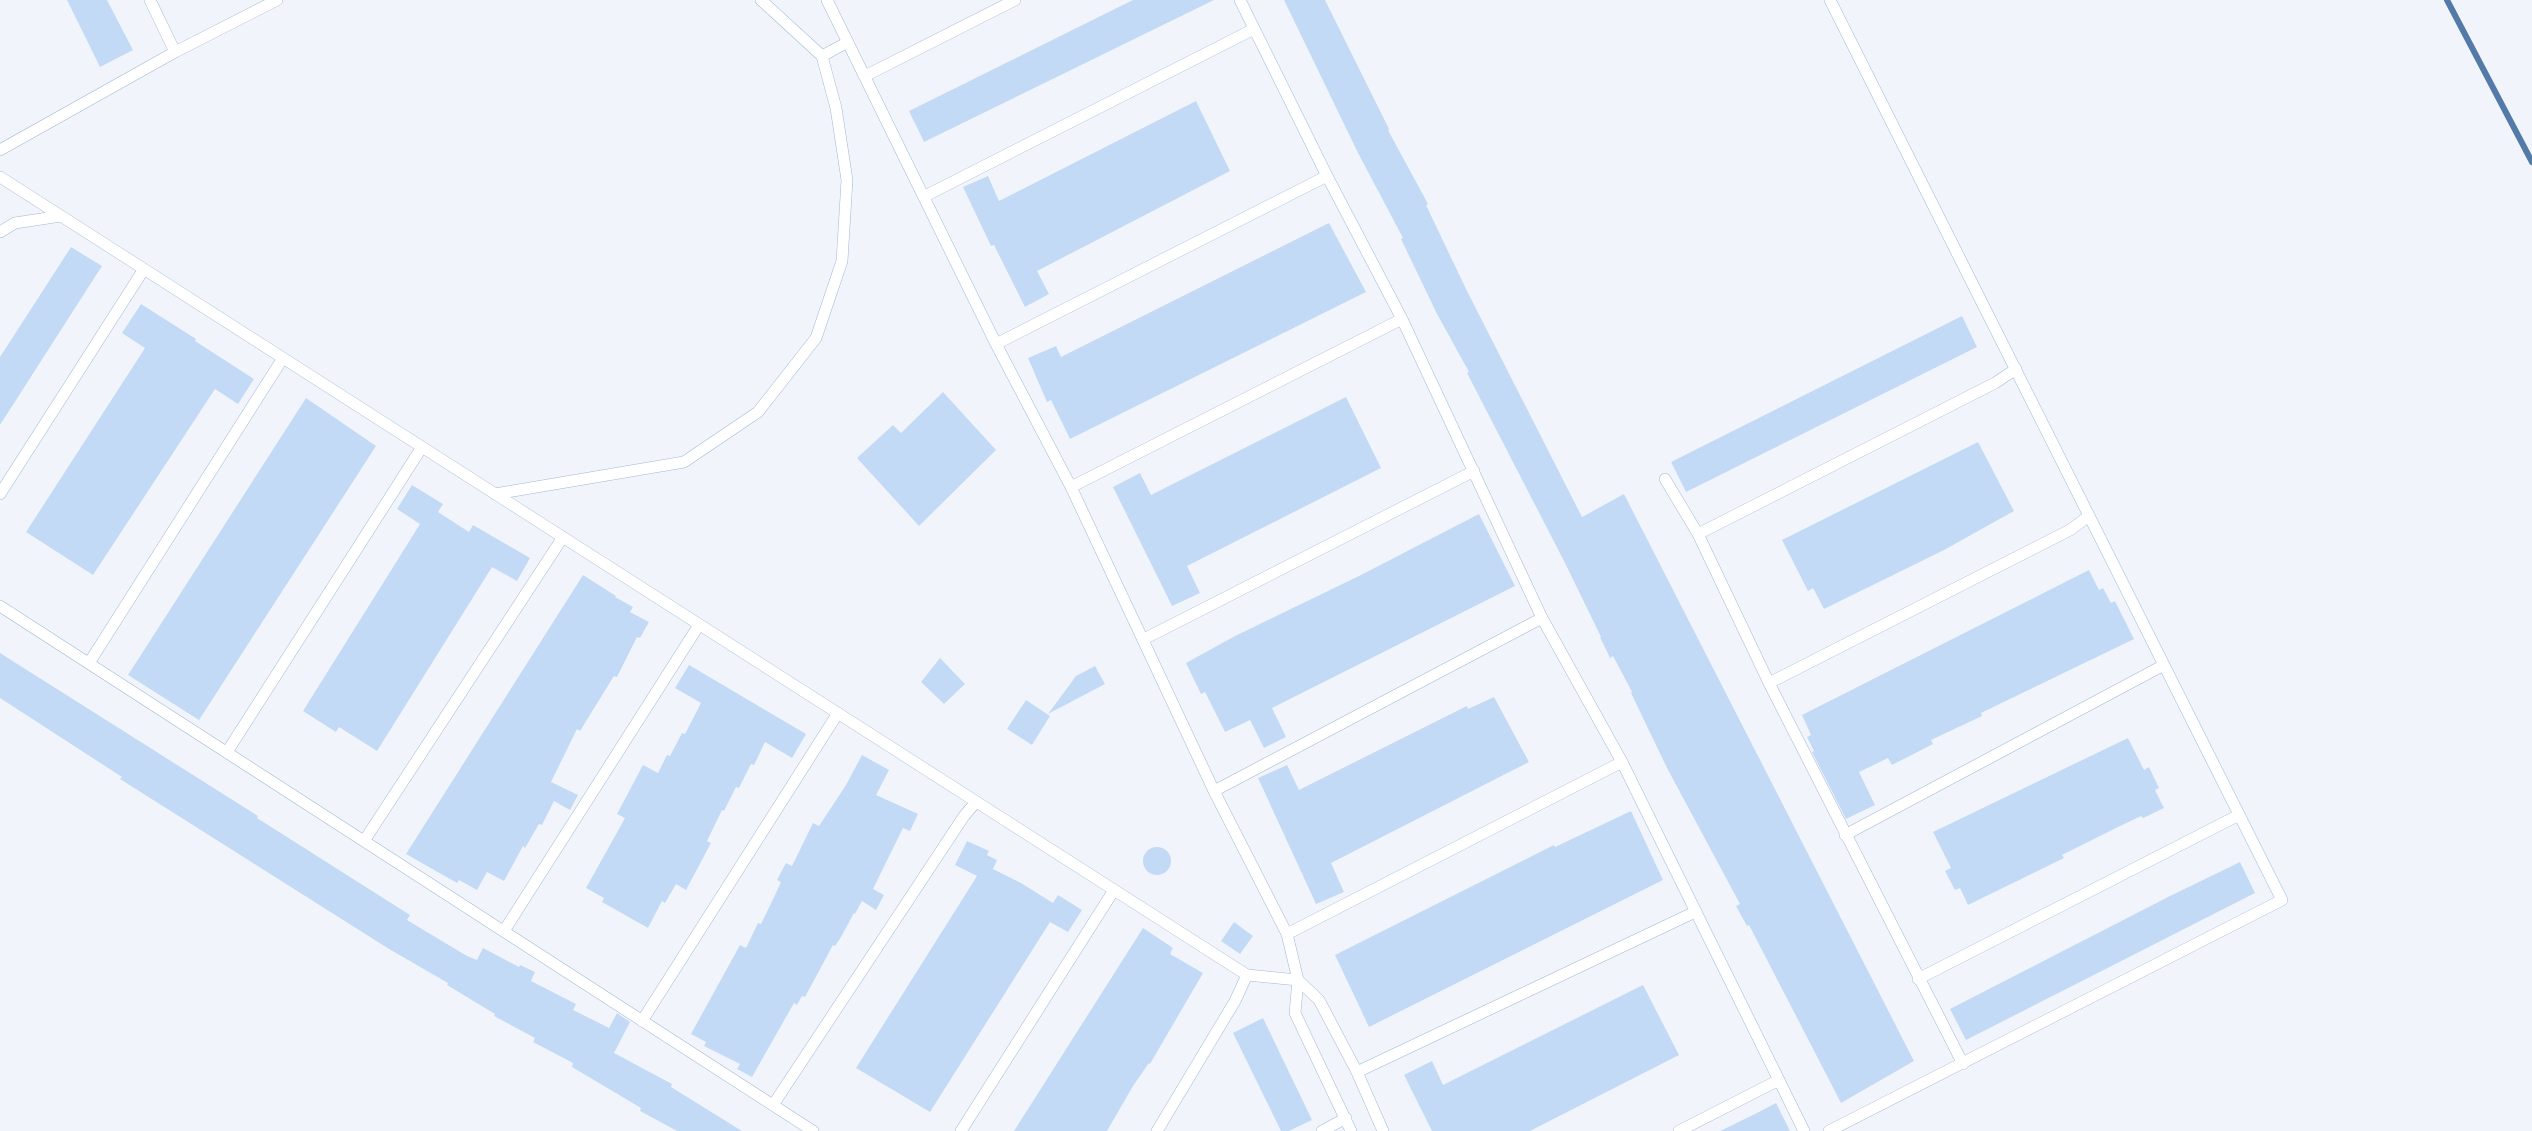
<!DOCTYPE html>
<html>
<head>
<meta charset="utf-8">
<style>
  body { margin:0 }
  canvas { display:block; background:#f1f5fb }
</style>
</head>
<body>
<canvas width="2532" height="1131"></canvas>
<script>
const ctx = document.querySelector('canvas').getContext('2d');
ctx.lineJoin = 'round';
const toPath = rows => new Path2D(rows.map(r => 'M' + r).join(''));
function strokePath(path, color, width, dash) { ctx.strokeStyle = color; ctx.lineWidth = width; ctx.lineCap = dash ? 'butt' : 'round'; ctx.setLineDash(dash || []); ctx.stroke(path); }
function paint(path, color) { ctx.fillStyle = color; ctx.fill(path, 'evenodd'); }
const stream = toPath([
  [2447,0,2532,162]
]);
const building = toPath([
  [67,0,107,0,133,50,100,67],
  [1133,0,1214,0,924,142,909,111],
  [1284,0,1325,0,1389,129,1388,130,1428,204,1426,205,1467,291,1582,517,1624,494,1914,1061,1841,1103,1749,925,1747,926,1736,906,1740,904,1667,768,1631,693,1632,692,1613,656,1610,658,1600,637,1601,637,1565,563,1467,373,1469,372,1437,314,1401,239,1403,238,1358,153],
  [1196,101,1230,171,1037,271,1049,294,1025,307,994,245,991,246,963,187,988,176,999,201],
  [1329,223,1366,292,1070,439,1051,400,1047,402,1028,358,1056,346,1061,357],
  [71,247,102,266,0,425,0,357],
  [141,304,196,339,195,341,254,379,238,404,215,389,93,575,26,532,145,348,122,333],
  [1962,316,1977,347,1686,492,1671,462],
  [943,392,996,450,919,526,857,458,893,425,901,433],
  [1346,397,1381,468,1187,566,1200,593,1172,606,1113,487,1140,473,1151,495],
  [306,398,376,446,199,720,128,675],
  [1978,442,2014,511,1944,550,1824,609,1813,588,1808,591,1782,540],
  [412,485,443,504,438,512,469,532,473,525,530,558,517,581,492,567,377,751,339,727,336,732,303,711,420,524,397,509],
  [1479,514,1515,586,1272,708,1286,737,1264,748,1250,720,1225,732,1205,692,1201,694,1186,663,1235,636,1359,576],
  [2089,570,2099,590,2103,588,2111,603,2115,601,2134,639,1981,713,1982,716,1931,740,1933,744,1892,765,1888,758,1859,772,1875,805,1846,819,1812,752,1814,751,1807,737,1811,735,1802,715],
  [583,575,616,596,615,597,633,607,630,612,649,622,640,638,637,637,617,677,614,676,580,731,577,729,551,782,578,795,570,810,554,801,542,825,539,824,525,848,523,846,504,881,487,872,477,890,459,880,457,883,406,854],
  [0,653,258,816,257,818,410,915,407,920,467,956,477,960,483,948,519,967,520,965,535,972,531,981,576,1004,573,1010,609,1028,617,1013,630,1022,614,1053,672,1084,671,1087,742,1131,677,1131,640,1111,641,1108,572,1067,573,1063,533,1042,535,1038,494,1016,495,1014,447,985,448,983,389,949,120,779,122,777,0,698],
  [940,658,965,684,944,704,921,682],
  [689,665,806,734,792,758,765,742,754,765,751,764,739,788,736,787,724,811,722,810,707,841,711,843,686,890,676,884,665,903,662,901,648,928,602,902,604,898,586,888,625,818,617,814,643,765,658,773,667,755,670,756,682,733,685,734,701,703,675,688],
  [1095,666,1105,684,1048,714,1076,676],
  [1494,697,1529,762,1331,863,1344,892,1316,904,1258,778,1287,765,1299,790,1467,706,1468,709],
  [1026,700,1050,716,1032,745,1007,729],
  [2128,738,2144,770,2149,767,2159,788,2155,790,2164,808,2143,818,2141,816,2118,827,2062,855,2064,858,1968,905,1960,888,1955,890,1945,871,1951,868,1933,832],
  [862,755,889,770,876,795,918,814,910,831,903,828,873,889,884,895,876,910,862,901,855,914,854,913,841,937,835,946,833,945,805,997,802,996,797,1005,794,1003,752,1077,737,1069,740,1064,704,1046,706,1042,691,1034,740,945,746,948,758,923,761,924,776,893,781,882,777,880,786,863,792,866,813,823,819,826,846,785],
  [1631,811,1663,880,1369,1027,1335,955,1554,845,1555,847],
  [967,841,989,851,987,855,997,860,993,869,1021,883,1053,903,1058,895,1082,910,1068,932,1050,922,930,1112,856,1068,977,876,955,865],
  '1143 861a14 14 0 1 1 28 0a14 14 0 1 1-28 0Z',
  [2240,862,2255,893,1966,1040,1950,1009,2170,896],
  [1234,922,1253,936,1240,954,1221,941],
  [1143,928,1173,948,1170,954,1203,973,1150,1064,1149,1063,1133,1086,1107,1131,1014,1131],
  [1643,985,1679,1055,1530,1131,1432,1131,1404,1075,1432,1061,1443,1085],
  [1263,1018,1312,1120,1289,1131,1281,1131,1233,1033],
  [1776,1103,1790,1131,1720,1131,1755,1114]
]);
const lane = toPath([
  [150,0,175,52],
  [761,0,822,56],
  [827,0,996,344,1071,487,1214,791,1287,934,1298,980,1295,1013,1351,1131],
  [1240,0,1327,176,1402,319,1542,618,1622,762,1804,1131],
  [865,76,1015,0],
  [0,150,175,52,277,0],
  [0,177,1247,975,1298,980,1319,1000,1357,1072,1383,1131],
  [925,196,1254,29],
  [0,232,15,223,61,216],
  [996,344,1327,176],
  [1665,479,1698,534,1769,683,1963,1064],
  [1071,487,1402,319],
  [0,494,144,269],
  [495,494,684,462,758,412,816,338,842,261,847,180,836,108,822,56,848,42],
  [1698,534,1995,383,2016,369],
  [0,606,813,1131],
  [1144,639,1474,471],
  [89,663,283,358],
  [1769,683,2070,530,2089,516],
  [227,752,422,447],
  [1214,791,1542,618],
  [1845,835,2164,665],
  [364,841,563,537],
  [504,931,699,625],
  [1287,934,1622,762],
  [1918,979,2239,815],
  [642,1021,838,713],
  [1357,1072,1695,912],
  [773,1105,964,816,976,802],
  [961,1131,1114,890],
  [1157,1131,1235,1001,1247,975],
  [1322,1131,1346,1118],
  [1679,1131,1779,1080],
  [1829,1131,2282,900,1830,0]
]);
strokePath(stream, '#547aa8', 6);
paint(building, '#c3daf6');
strokePath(lane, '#a2b8d3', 12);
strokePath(lane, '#fff', 11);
</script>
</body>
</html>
